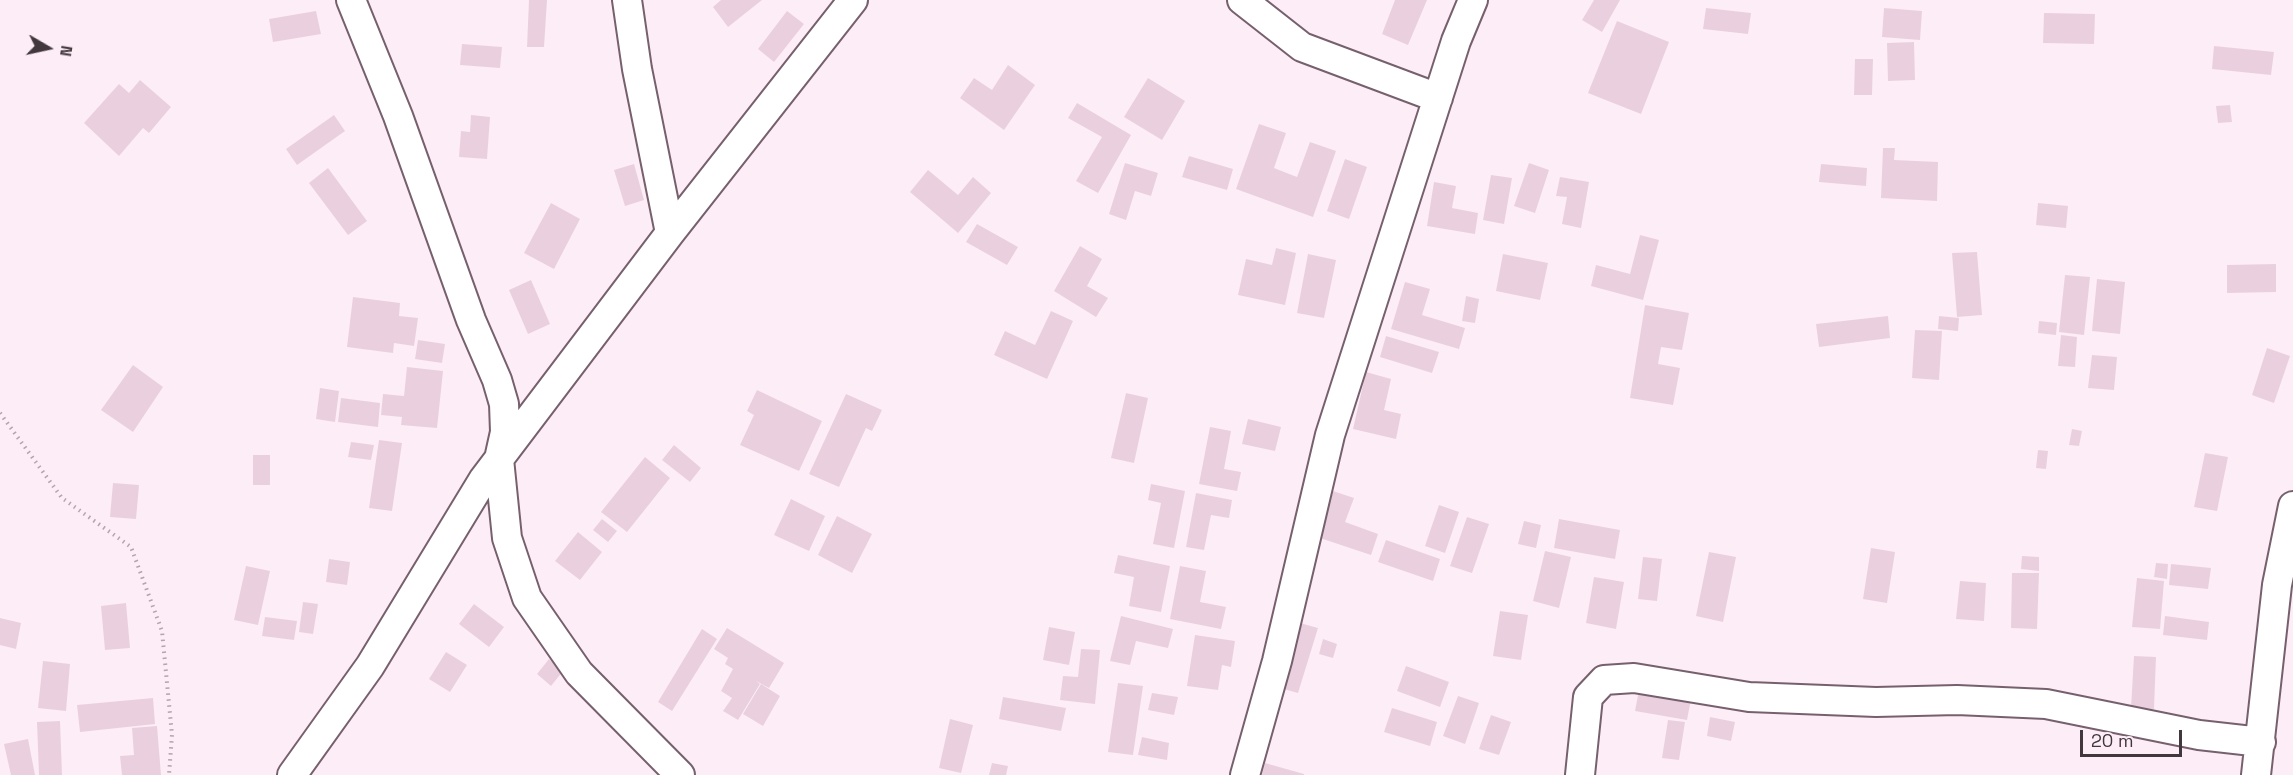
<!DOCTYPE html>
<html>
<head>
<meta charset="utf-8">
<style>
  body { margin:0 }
  #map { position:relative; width:2293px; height:775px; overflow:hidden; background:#fdedf6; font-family:"Space Grotesk",sans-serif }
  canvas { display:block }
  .north { position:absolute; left:18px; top:18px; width:60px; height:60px; -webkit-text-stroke:4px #fdedf6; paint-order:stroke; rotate:99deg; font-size:16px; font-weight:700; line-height:24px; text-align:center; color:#41373d }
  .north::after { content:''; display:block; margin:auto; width:21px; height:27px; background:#41373d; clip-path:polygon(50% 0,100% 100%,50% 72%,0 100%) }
  .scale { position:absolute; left:2080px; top:730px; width:102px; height:27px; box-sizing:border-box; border:3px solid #41373d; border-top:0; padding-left:8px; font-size:18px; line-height:21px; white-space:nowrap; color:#41373d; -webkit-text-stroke:4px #fdedf6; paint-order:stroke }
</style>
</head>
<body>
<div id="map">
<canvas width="2293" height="775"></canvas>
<div class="north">N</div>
<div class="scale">20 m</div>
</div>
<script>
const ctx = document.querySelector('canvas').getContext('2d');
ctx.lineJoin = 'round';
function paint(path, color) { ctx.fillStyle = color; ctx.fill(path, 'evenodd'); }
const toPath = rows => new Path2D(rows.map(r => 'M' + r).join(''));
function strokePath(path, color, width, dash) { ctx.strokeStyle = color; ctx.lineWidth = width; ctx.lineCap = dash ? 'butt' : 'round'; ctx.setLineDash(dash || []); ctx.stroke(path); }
const building = toPath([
  [529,0,547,0,544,47,527,47],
  [721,0,762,0,728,27,713,7],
  [1395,0,1427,0,1408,45,1382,34],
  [1594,0,1620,0,1602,32,1582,20],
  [1706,8,1751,13,1748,34,1703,29],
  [1884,8,1922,11,1920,40,1882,37],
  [316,11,321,34,273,42,269,19],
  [787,11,804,24,774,62,758,49],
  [2044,13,2095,14,2094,44,2043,43],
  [1617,21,1669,42,1641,114,1588,93],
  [1914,42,1915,80,1888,81,1887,43],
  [462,44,502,47,500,68,460,65],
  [2214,46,2274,52,2271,75,2212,69],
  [1855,59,1873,59,1872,95,1854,95],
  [1008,65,1035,85,1004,130,960,98,974,78,992,90],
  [1148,78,1185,101,1162,140,1124,117],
  [140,80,171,107,149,133,143,128,119,156,84,123,119,84,129,93],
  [1077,103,1131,135,1098,193,1076,181,1102,137,1068,118],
  [2230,105,2232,122,2218,123,2216,106],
  [334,115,345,131,297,165,286,149],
  [471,115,490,117,487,159,459,157,461,131,470,132],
  [1259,124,1286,133,1274,168,1297,177,1310,142,1336,151,1313,217,1236,189],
  [1883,148,1895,148,1894,160,1938,162,1937,201,1881,198],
  [1189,156,1233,169,1227,190,1182,177],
  [1345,159,1367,167,1349,219,1327,211],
  [1125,163,1158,173,1151,196,1135,191,1126,220,1109,214],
  [1529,163,1549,170,1535,213,1514,206],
  [634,164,644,200,625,206,614,170],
  [1821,164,1867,168,1866,186,1819,182],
  [328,168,367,221,348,235,309,183],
  [928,170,958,195,973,177,991,193,958,233,910,192],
  [1491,175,1512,178,1504,224,1483,220],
  [1560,177,1589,182,1581,228,1562,224,1567,197,1556,196],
  [1434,182,1456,186,1452,208,1478,213,1475,234,1427,226],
  [551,203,580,219,554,269,524,253],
  [2038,203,2068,206,2066,228,2036,225],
  [977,224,1018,247,1007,265,966,242],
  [1640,235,1659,240,1643,300,1591,286,1596,265,1630,274],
  [1080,246,1102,259,1087,286,1108,298,1096,317,1054,291],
  [1276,248,1296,253,1285,305,1238,295,1246,259,1272,265],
  [1977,252,1982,315,1957,317,1952,253],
  [1308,254,1336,260,1324,318,1297,313],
  [1503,254,1548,263,1540,300,1496,291],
  [2276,264,2276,292,2227,293,2227,265],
  [2065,275,2090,277,2084,335,2059,332],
  [2097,279,2125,282,2120,334,2092,331],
  [531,280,550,324,528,334,509,290],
  [1405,282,1430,289,1422,315,1465,328,1459,349,1391,329],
  [1466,296,1479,299,1475,323,1462,321],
  [353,297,400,303,399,316,418,318,414,346,394,343,393,353,347,347],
  [1645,305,1689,313,1682,350,1661,347,1658,364,1680,368,1673,405,1630,398],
  [1051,311,1073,321,1047,379,994,355,1005,331,1035,345],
  [1888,316,1890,338,1819,347,1816,324],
  [1939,316,1959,318,1958,331,1938,329],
  [2039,321,2057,323,2056,335,2038,333],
  [1915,330,1942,331,1939,380,1912,378],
  [2061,335,2077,337,2075,367,2058,366],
  [1386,336,1439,352,1432,373,1380,357],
  [418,340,445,344,442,363,415,359],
  [2267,348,2290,356,2274,403,2252,395],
  [2092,355,2117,357,2114,390,2088,388],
  [133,365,163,387,133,432,101,410],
  [407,367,443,371,437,428,401,425,402,417,381,415,383,394,404,396],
  [1366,372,1391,379,1384,410,1401,414,1396,439,1353,429],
  [320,388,339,391,335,422,316,419],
  [757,390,822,421,799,471,740,445,754,415,747,411],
  [1126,393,1148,398,1134,463,1111,458],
  [846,394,882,410,872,431,866,428,839,487,809,474],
  [341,398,380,403,378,427,338,422],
  [1248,419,1281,427,1275,451,1242,444],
  [1210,427,1231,431,1224,469,1241,472,1237,491,1199,484],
  [2072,429,2082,431,2079,446,2069,445],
  [379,440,402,443,392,511,369,508],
  [351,442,374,445,371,460,348,457],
  [674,445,701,468,690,482,662,460],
  [2038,450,2048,451,2046,469,2036,468],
  [2205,453,2228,457,2217,511,2194,507],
  [253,455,270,455,270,485,253,485],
  [645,457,670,478,627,532,601,512],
  [113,483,139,485,136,519,110,517],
  [1151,484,1185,491,1174,548,1153,544,1161,503,1148,500],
  [1333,491,1354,498,1345,522,1378,534,1371,555,1317,537],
  [1196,493,1232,500,1229,518,1211,515,1204,550,1186,547],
  [791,499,825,516,809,551,774,535],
  [1439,505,1459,512,1445,553,1425,546],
  [837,516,872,534,852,573,818,555],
  [1467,517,1489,524,1472,573,1450,566],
  [602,519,617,531,608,542,593,530],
  [1559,519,1620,530,1615,559,1554,548],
  [1524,521,1541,525,1536,548,1518,544],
  [578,532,602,552,580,580,555,561],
  [1386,540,1440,559,1433,581,1378,562],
  [1871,548,1895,552,1887,603,1863,599],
  [1545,551,1571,557,1559,608,1533,601],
  [1709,552,1736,557,1723,622,1696,616],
  [1118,555,1170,566,1161,612,1129,606,1134,577,1114,573],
  [2022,556,2039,557,2039,571,2021,569],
  [1643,557,1662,559,1657,601,1638,599],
  [329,559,350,562,347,585,326,582],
  [2156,563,2168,564,2167,579,2154,577],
  [2171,564,2211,568,2208,589,2169,585],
  [246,566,270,571,258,625,234,620],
  [1180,566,1206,571,1200,602,1226,607,1221,629,1170,619],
  [2012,573,2039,573,2037,629,2011,628],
  [1594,577,1624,582,1616,629,1586,623],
  [2137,578,2164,581,2160,629,2132,627],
  [1960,581,1986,583,1984,621,1956,619],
  [303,602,318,604,313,634,299,632],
  [126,603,130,648,105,650,101,606],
  [474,604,504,627,489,647,459,624],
  [1500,611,1528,615,1521,660,1493,656],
  [1121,616,1173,629,1168,648,1136,641,1130,665,1110,661],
  [2165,616,2209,622,2207,640,2163,635],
  [265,617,297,621,294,640,262,636],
  [0,618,21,623,16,649,0,645],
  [1300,623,1318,628,1298,693,1280,688],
  [1049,627,1075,632,1069,665,1043,660],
  [727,628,784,663,769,688,756,681,760,684,738,720,723,711,732,698,721,691,733,669,725,664,728,658,714,649],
  [702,629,717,639,672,711,658,702],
  [1195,635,1235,641,1231,667,1222,665,1218,690,1187,686],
  [1323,639,1337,644,1333,658,1319,654],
  [1081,649,1100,650,1095,704,1060,700,1063,676,1078,677],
  [446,652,467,665,450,692,429,679],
  [2134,656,2156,657,2154,709,2131,708],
  [549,659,563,671,551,686,537,674],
  [43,661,70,664,66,711,38,708],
  [1406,666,1449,682,1440,707,1397,691],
  [1118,683,1143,686,1133,755,1108,752],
  [761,684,780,696,763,726,743,714],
  [1639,690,1691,699,1687,720,1635,711],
  [1152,693,1178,697,1174,715,1148,710],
  [1458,696,1479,703,1465,744,1443,736],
  [1003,697,1066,708,1061,731,999,719],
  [153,698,155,724,80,732,77,705],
  [1392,708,1437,722,1430,746,1384,732],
  [1491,715,1511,722,1499,755,1479,749],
  [1710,717,1735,722,1731,741,1707,736],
  [950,719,973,725,961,773,939,768],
  [1668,720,1685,722,1679,760,1662,758],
  [60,721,62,775,39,775,37,722],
  [157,726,161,775,122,775,120,756,134,755,132,728],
  [1142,737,1169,743,1167,760,1138,755],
  [28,739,35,775,11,775,4,744],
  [992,763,1008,766,1006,775,989,775],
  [1265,763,1304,774,1304,775,1262,775]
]);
const path = toPath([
  [0,413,62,498,131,547,162,631,172,735,169,775]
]);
const street = toPath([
  [351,0,398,116,471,320,497,380,504,404,505,432,499,459,507,538,527,598,579,673,680,775],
  [627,0,637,69,670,233],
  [1242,0,1302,47,1438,98],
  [292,775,370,666,483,480,670,233,853,0],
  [1245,775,1277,661,1330,435,1456,41,1473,0],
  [1580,775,1588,697,1604,680,1634,678,1749,697,1876,702,1957,700,2046,704,2199,735,2261,742],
  [2256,775,2277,585,2293,506]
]);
paint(building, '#ead0de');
strokePath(street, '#77606d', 32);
strokePath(path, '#b2a5ac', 4, [1.5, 4.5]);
strokePath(street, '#fff', 28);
</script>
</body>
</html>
